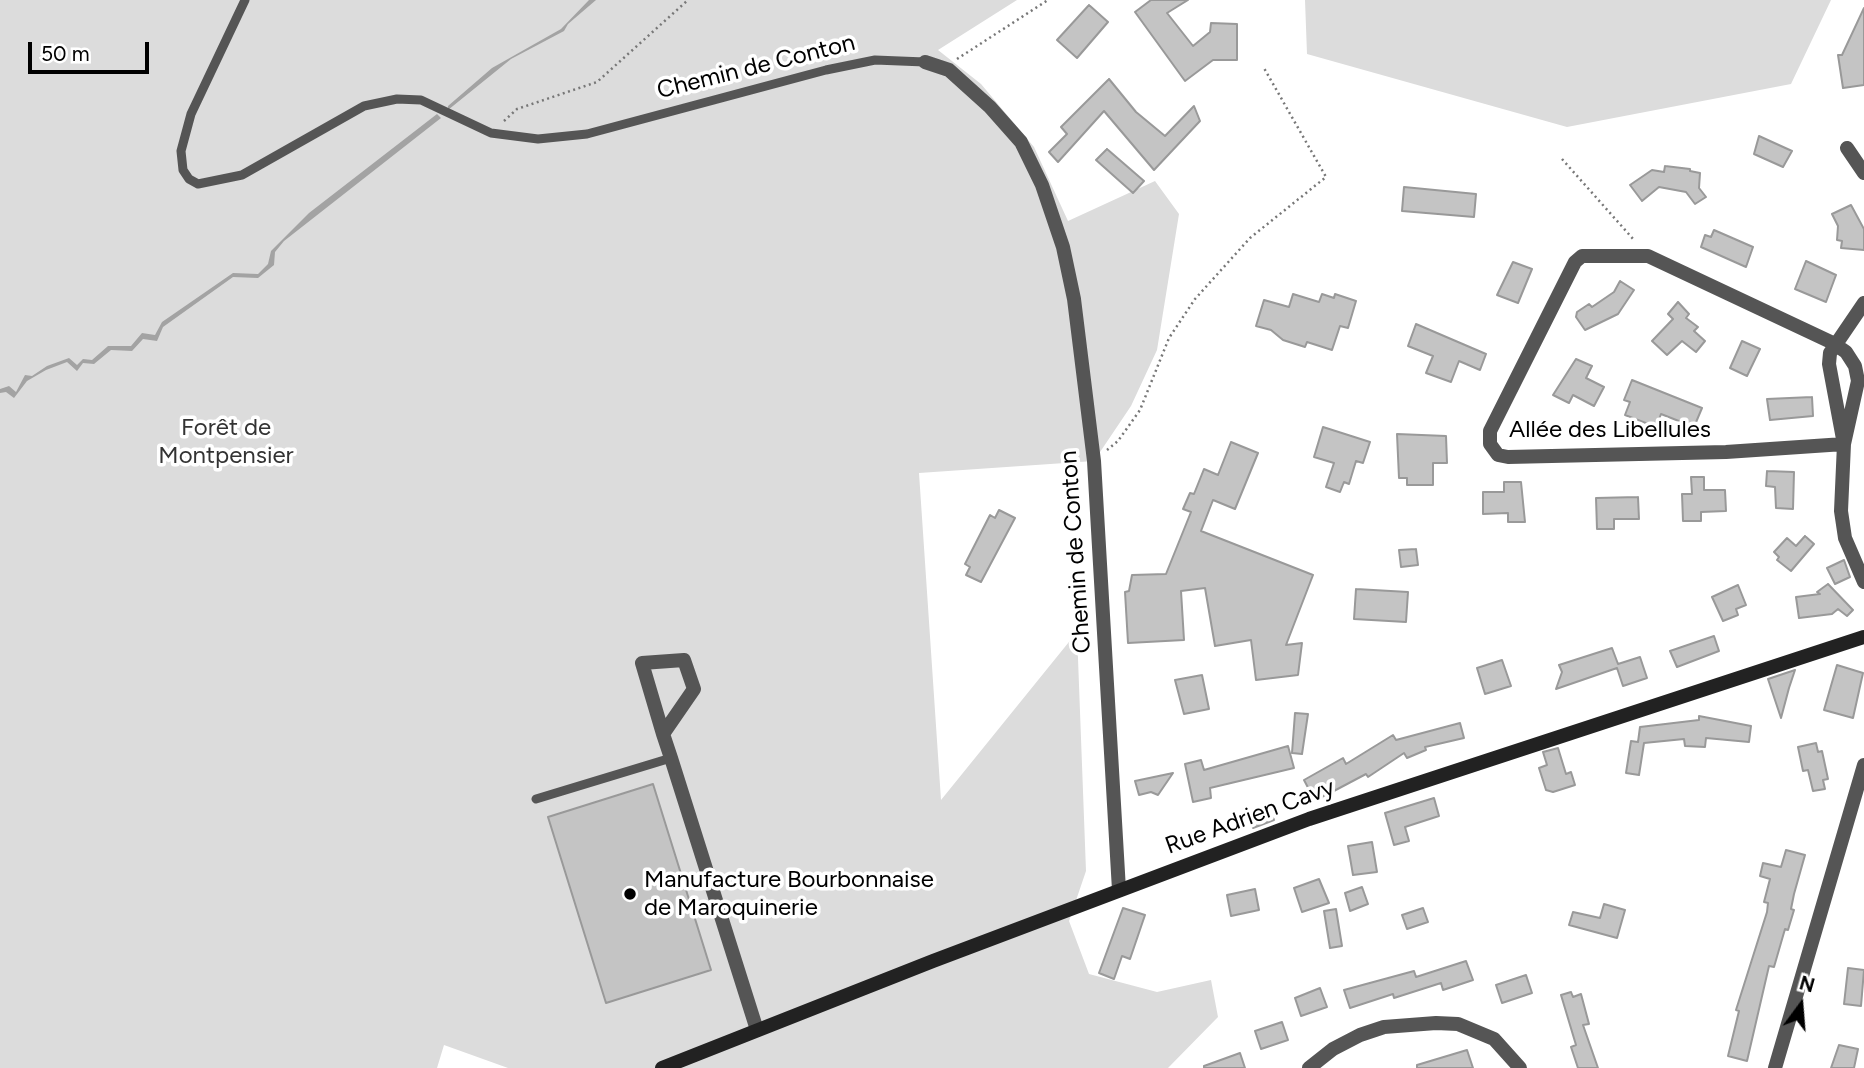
<!DOCTYPE html>
<html>
<head>
<meta charset="utf-8">
<style>
  body { margin:0 }
  #map { position:relative; width:1864px; height:1068px; overflow:hidden; background:#fff; font-family:Figtree,sans-serif }
  canvas { display:block }
  .north { position:absolute; left:1766px; top:970px; width:70px; height:70px; -webkit-text-stroke:5px #fff; paint-order:stroke; rotate:16deg; font-size:19px; font-weight:700; line-height:28px; text-align:center; color:#000 }
  .north::after { content:''; display:block; margin:auto; width:24px; height:32px; background:#000; clip-path:polygon(50% 0,100% 100%,50% 72%,0 100%) }
  .scale { position:absolute; left:28px; top:42px; width:121px; height:32px; box-sizing:border-box; border:4px solid #000; border-top:0; padding-left:9px; font-size:21px; line-height:24px; white-space:nowrap; color:#000; -webkit-text-stroke:5px #fff; paint-order:stroke }
</style>
</head>
<body>
<div id="map">
<canvas width="1864" height="1068"></canvas>
<div class="north">N</div>
<div class="scale">50 m</div>
</div>
<script>
const ctx = document.querySelector('canvas').getContext('2d');
ctx.lineJoin = 'round';
function paint(path, color) { ctx.fillStyle = color; ctx.fill(path, 'evenodd'); }
const toPath = rows => new Path2D(rows.map(r => 'M' + r).join(''));
function strokePath(path, color, width, dash) { ctx.strokeStyle = color; ctx.lineWidth = width; ctx.lineCap = dash ? 'butt' : 'round'; ctx.setLineDash(dash || []); ctx.stroke(path); }
function label(font, color, halo, rows, align = 'center') {
  ctx.font = font + ' Figtree,sans-serif'; ctx.lineWidth = 7; ctx.setLineDash([]); ctx.textBaseline = 'middle'; ctx.strokeStyle = halo; ctx.fillStyle = color; for (const [text, x, y, turn = 0] of rows) {
    ctx.save(); ctx.translate(x, y); ctx.rotate((+turn || 0) * Math.PI / 180); ctx.textAlign = isNaN(turn) ? turn : align; if (halo) ctx.strokeText(text, 0, 0); ctx.fillText(text, 0, 0); ctx.restore();
  }
}
const green = toPath([
  [0,0,1017,0,938,50,981,84,1034,147,1068,221,1155,181,1179,214,1157,350,1131,406,1094,461,919,473,941,800,1077,632,1086,871,1069,921,1089,974,1157,992,1211,980,1218,1017,1168,1068,508,1068,444,1045,437,1068,0,1068],
  [1305,0,1831,0,1791,84,1567,127,1307,54]
]);
const water = toPath([
  [589,0,596,0,568,24,564,31,511,59,448,110,448,106,492,68,561,29],
  [437,114,441,118,284,241,275,252,274,265,258,278,233,277,163,327,157,341,143,339,132,351,111,350,94,364,83,363,77,371,67,362,46,370,27,381,14,398,6,392,0,393,0,389,9,386,16,392,25,375,32,376,47,366,69,358,77,365,83,359,92,360,108,346,131,346,142,333,155,335,162,322,233,273,258,274,268,264,271,251,309,213]
]);
const building = toPath([
  [1151,0,1188,0,1167,13,1193,46,1210,32,1211,23,1237,24,1237,60,1213,60,1185,81,1135,12,1151,0],
  [1089,5,1108,22,1077,58,1057,40,1089,5],
  [1864,8,1864,85,1843,88,1838,55,1842,55,1864,8],
  [1109,79,1136,112,1165,136,1194,106,1200,121,1154,170,1104,111,1058,162,1049,152,1067,134,1061,127,1109,79],
  [1759,136,1792,151,1783,167,1754,154,1759,136],
  [1107,149,1144,181,1133,193,1096,160,1107,149],
  [1665,166,1690,169,1690,171,1700,173,1699,188,1706,197,1695,204,1686,192,1659,187,1642,201,1630,185,1652,170,1664,172,1665,166],
  [1404,187,1476,194,1474,217,1402,211,1404,187],
  [1851,205,1864,229,1864,250,1841,248,1842,241,1837,240,1838,226,1832,214,1851,205],
  [1714,230,1753,247,1746,267,1701,247,1705,235,1711,237,1714,230],
  [1806,261,1836,275,1826,302,1795,289,1806,261],
  [1513,262,1532,269,1518,303,1497,295,1513,262],
  [1620,281,1634,290,1618,314,1585,330,1576,317,1577,312,1589,304,1592,307,1614,292,1620,281],
  [1293,294,1319,302,1322,294,1334,298,1335,294,1356,301,1348,328,1340,326,1332,350,1307,342,1305,347,1283,340,1271,330,1256,326,1264,300,1289,307,1293,294],
  [1678,302,1689,314,1686,318,1698,327,1694,331,1705,341,1696,352,1682,341,1667,355,1652,341,1673,319,1668,314,1678,302],
  [1416,324,1486,354,1480,370,1459,361,1451,382,1426,373,1433,356,1408,346,1416,324],
  [1742,341,1760,349,1747,376,1730,368,1742,341],
  [1576,359,1592,366,1586,378,1604,387,1594,406,1573,395,1569,403,1553,395,1576,359],
  [1632,380,1702,408,1694,427,1661,414,1656,427,1625,415,1630,402,1624,400,1632,380],
  [1812,397,1813,416,1770,420,1767,399,1812,397],
  [1323,427,1370,442,1363,463,1356,461,1349,484,1344,482,1340,492,1326,487,1334,463,1314,457,1323,427],
  [1397,434,1446,436,1447,463,1433,463,1433,485,1407,485,1407,478,1399,478,1397,434],
  [1231,442,1258,453,1235,509,1213,500,1201,531,1313,575,1286,645,1302,643,1298,675,1256,680,1251,640,1215,646,1205,588,1181,591,1184,640,1128,643,1125,592,1129,591,1132,575,1166,574,1191,512,1183,509,1190,493,1194,494,1204,469,1218,475,1231,442],
  [1767,471,1794,472,1793,509,1776,508,1775,487,1766,486,1767,471],
  [1691,477,1704,477,1704,490,1725,490,1726,511,1701,512,1701,521,1683,521,1682,494,1692,494,1691,477],
  [1504,482,1521,482,1525,522,1508,522,1508,513,1483,514,1483,492,1504,492,1504,482],
  [1638,497,1639,519,1614,519,1614,529,1597,529,1596,498,1638,497],
  [999,510,1015,518,981,582,966,575,970,567,965,564,990,515,995,518,999,510],
  [1805,536,1814,544,1791,571,1777,560,1779,557,1774,552,1787,538,1796,546,1805,536],
  [1416,549,1418,565,1401,567,1399,550,1416,549],
  [1844,560,1850,577,1835,584,1827,568,1844,560],
  [1828,584,1853,610,1847,616,1838,609,1832,614,1799,618,1796,597,1820,594,1817,592,1828,584],
  [1738,585,1746,605,1736,609,1738,615,1723,621,1712,597,1738,585],
  [1356,589,1408,592,1406,622,1354,619,1356,589],
  [1714,636,1719,651,1677,667,1670,651,1714,636],
  [1612,648,1618,664,1640,657,1647,678,1623,686,1617,668,1556,689,1562,672,1559,665,1612,648],
  [1502,660,1511,686,1485,694,1477,668,1502,660],
  [1837,665,1863,673,1853,718,1824,710,1837,665],
  [1795,670,1789,688,1781,718,1768,679,1795,670],
  [1202,675,1209,709,1184,714,1175,680,1202,675],
  [1295,713,1308,714,1302,754,1292,753,1295,713],
  [1699,716,1751,726,1749,742,1706,738,1705,747,1685,746,1684,739,1644,743,1639,775,1626,773,1631,741,1638,742,1640,727,1699,720,1699,716],
  [1460,723,1464,738,1425,747,1426,750,1407,758,1404,753,1368,777,1366,774,1315,801,1304,780,1343,758,1346,764,1393,735,1396,740,1460,723],
  [1816,743,1818,752,1822,751,1828,779,1823,780,1825,789,1813,791,1808,770,1803,771,1798,747,1816,743],
  [1288,746,1294,768,1210,788,1211,798,1193,802,1185,764,1201,760,1204,770,1288,746],
  [1558,748,1566,774,1571,772,1575,785,1553,792,1546,790,1539,768,1547,765,1543,752,1558,748],
  [1173,773,1158,795,1151,792,1139,795,1135,781,1173,773],
  [653,784,711,970,606,1003,548,817,653,784],
  [1434,798,1439,816,1405,827,1409,841,1394,845,1385,813,1434,798],
  [1270,807,1274,820,1253,828,1249,815,1270,807],
  [1372,842,1377,872,1353,875,1348,846,1372,842],
  [1786,850,1805,855,1794,894,1791,909,1794,910,1788,930,1785,929,1774,967,1769,966,1747,1061,1728,1056,1739,1011,1736,1010,1767,912,1768,903,1764,902,1770,879,1760,876,1763,863,1781,867,1786,850],
  [1319,879,1329,903,1302,912,1294,888,1319,879],
  [1362,887,1368,904,1350,911,1345,893,1362,887],
  [1255,889,1259,910,1231,916,1227,895,1255,889],
  [1604,904,1625,910,1617,938,1569,925,1573,912,1600,918,1604,904],
  [1123,908,1145,915,1130,959,1122,956,1114,979,1099,973,1123,908],
  [1423,908,1428,922,1407,929,1402,915,1423,908],
  [1336,909,1342,946,1330,948,1324,911,1336,909],
  [1466,961,1473,980,1443,990,1441,983,1394,998,1393,994,1350,1008,1344,990,1414,971,1416,977,1466,961],
  [1848,968,1864,970,1861,1006,1844,1004,1848,968],
  [1526,975,1532,993,1502,1003,1496,985,1526,975],
  [1320,988,1327,1007,1301,1016,1295,998,1320,988],
  [1571,992,1573,997,1581,994,1589,1024,1583,1025,1598,1068,1578,1068,1571,1047,1576,1045,1561,995,1571,992],
  [1282,1022,1288,1040,1261,1049,1255,1031,1282,1022],
  [1839,1045,1858,1049,1854,1068,1831,1068,1839,1045],
  [1467,1050,1473,1068,1417,1068,1417,1065,1467,1050],
  [1240,1053,1245,1068,1204,1068,1204,1066,1240,1053]
]);
const path = toPath([
  [957,59,1048,0],
  [504,121,517,109,597,82,688,0],
  [1562,159,1634,240],
  [1107,450,1118,441,1140,410,1169,338,1195,299,1250,238,1326,177,1264,68]
]);
const lane = toPath([
  [245,0,191,114,181,151,183,170,189,179,198,184,242,175,364,106,397,99,421,100,491,133,538,139,587,134,826,70,875,60,925,62],
  [536,799,671,758]
]);
const street = toPath([
  [925,62,949,70,990,107,1021,142,1042,185,1063,247,1074,299,1094,461,1119,890],
  [1847,148,1864,173],
  [1843,439,1829,364,1830,353,1864,303],
  [1844,444,1726,452,1508,457,1498,455,1490,444,1490,431,1575,262,1582,256,1648,256,1833,343,1846,352,1855,366,1858,381,1844,444,1841,511,1845,538,1864,582],
  [663,734,694,689,684,660,642,663,663,734,671,758,757,1030],
  [1309,1068,1333,1049,1360,1035,1384,1027,1436,1023,1458,1024,1494,1039,1520,1068],
  [1775,1068,1864,765]
]);
const secondary = toPath([
  [662,1068,933,961,1309,819,1864,637]
]);
const markers = [
  [630,894,7,"#000"]
];
const streetNames = [
  ["Chemin de Conton",756,67,-14],
  ["Allée des Libellules",1610,430],
  ["Chemin de Conton",1076,552,-94],
  ["Rue Adrien Cavy",1250,817,-20]
];
const parkNames = [
  ["Forêt de",226,428],
  ["Montpensier",226,456]
];
const poiNames = [
  ["Manufacture Bourbonnaise",644,880],
  ["de Maroquinerie",644,908]
];
paint(green, '#dcdcdc');
paint(water, '#a3a3a3');
paint(building, '#c4c4c4');
strokePath(building, '#999', 2);
strokePath(path, '#777', 2.5, [2, 3.5]);
strokePath(lane, '#555', 9);
strokePath(street, '#555', 14);
strokePath(secondary, '#222', 14);
for (const [x, y, r, color] of markers) { const dot = new Path2D(); dot.arc(x, y, r, 0, 2 * Math.PI); ctx.fillStyle = color; ctx.fill(dot); strokePath(dot, '#fff', 2.5); }
label('24px', '#000', '#fff', streetNames);
label('24px', '#333', '#fff', parkNames);
label('24px', '#000', '#fff', poiNames, 'left');
</script>
</body>
</html>
